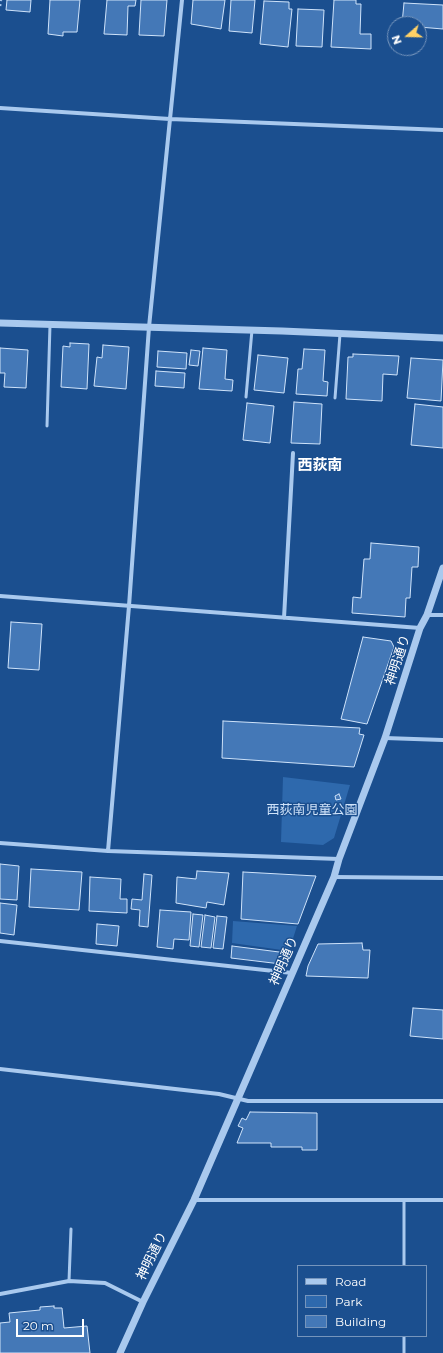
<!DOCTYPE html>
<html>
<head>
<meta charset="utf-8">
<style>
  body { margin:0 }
  #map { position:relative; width:443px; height:1353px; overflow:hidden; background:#1b4f8f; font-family:Montserrat,sans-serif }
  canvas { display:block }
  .legend { position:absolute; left:297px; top:1265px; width:130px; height:72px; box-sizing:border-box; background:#1b4f8f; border:1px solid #7695bc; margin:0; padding:5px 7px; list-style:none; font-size:12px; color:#fff }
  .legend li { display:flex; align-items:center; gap:8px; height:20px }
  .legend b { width:20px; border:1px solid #7695bc }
  .north { position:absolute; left:387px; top:16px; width:40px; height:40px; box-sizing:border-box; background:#1b4f8f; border:1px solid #7695bc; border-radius:50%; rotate:250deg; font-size:11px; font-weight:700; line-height:16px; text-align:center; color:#fff }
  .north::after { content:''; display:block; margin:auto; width:14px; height:18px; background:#ffd166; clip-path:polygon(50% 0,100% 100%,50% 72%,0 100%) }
  .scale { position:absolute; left:16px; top:1319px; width:68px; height:18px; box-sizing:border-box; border:2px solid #fff; border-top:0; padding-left:5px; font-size:12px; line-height:14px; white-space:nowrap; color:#fff; -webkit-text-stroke:3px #1b4f8f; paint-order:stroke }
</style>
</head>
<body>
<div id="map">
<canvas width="443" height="1353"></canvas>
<ul class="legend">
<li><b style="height:5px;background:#a9c9ee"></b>Road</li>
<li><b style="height:11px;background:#2e69ad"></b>Park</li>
<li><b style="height:11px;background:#4478b7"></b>Building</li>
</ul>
<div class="north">N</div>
<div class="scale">20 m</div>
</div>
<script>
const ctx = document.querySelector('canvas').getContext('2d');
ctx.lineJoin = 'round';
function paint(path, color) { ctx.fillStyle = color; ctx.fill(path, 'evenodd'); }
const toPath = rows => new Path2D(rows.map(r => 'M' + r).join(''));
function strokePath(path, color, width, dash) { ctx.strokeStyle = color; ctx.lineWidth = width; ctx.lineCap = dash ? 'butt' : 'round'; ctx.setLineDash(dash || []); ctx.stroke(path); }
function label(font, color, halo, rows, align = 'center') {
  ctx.font = font + ' Montserrat,"Noto Sans JP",sans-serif'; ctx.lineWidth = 3; ctx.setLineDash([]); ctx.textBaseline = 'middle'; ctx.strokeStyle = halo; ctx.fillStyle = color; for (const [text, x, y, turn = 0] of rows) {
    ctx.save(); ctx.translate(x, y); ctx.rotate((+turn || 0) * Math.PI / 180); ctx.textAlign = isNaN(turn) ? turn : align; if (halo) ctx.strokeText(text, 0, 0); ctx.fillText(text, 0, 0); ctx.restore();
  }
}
const green = toPath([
  [283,777,350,785,334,838,323,845,281,842],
  [233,921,297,926,289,951,232,943]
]);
const building = toPath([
  [7,0,31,0,30,12,6,10,7,0],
  [50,0,80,0,77,32,63,32,63,36,48,34,50,0],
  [107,0,136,0,135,6,128,6,127,35,104,34,107,0],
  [141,0,167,0,164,36,139,35,141,0],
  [193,0,225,0,221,29,191,24,193,0],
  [231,0,255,0,252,33,229,31,231,0],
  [334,0,356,0,356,4,361,4,360,34,371,34,371,49,331,47,334,0],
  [264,1,289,2,289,9,292,9,288,47,260,44,264,1],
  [404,3,443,5,443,29,419,27,419,24,402,24,404,3],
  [298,9,324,10,322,47,296,46,298,9],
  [70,343,89,344,87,389,61,387,63,346,70,347,70,343],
  [103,345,129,347,126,389,94,386,97,357,102,358,103,345],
  [0,348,28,350,26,388,4,387,5,373,0,373,0,348],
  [203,348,227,350,225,379,233,380,232,391,199,389,203,348],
  [304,349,325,350,323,381,328,382,327,396,296,394,298,369,302,369,304,349],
  [191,350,200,351,198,366,189,365,191,350],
  [158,351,187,353,186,369,157,367,158,351],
  [353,354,399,356,397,375,383,374,382,401,346,399,348,357,353,357,353,354],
  [258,355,288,358,284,393,254,390,258,355],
  [411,358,443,360,441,401,407,398,411,358],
  [156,371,185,373,184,388,155,386,156,371],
  [294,402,322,404,320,444,291,443,294,402],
  [247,403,274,406,270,443,243,440,247,403],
  [415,404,443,407,443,448,411,445,415,404],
  [371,543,419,547,418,567,412,567,410,598,406,598,405,617,352,613,353,597,361,598,364,559,370,559,371,543],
  [11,622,42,624,39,670,8,668,11,622],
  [363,637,391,641,394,647,367,724,341,719,363,637],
  [223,721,360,728,359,734,364,735,354,767,222,758,223,721],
  [339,794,341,799,336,800,335,796,339,794],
  [0,864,19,866,17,900,0,899,0,864],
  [31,869,82,872,79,910,29,907,31,869],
  [197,871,229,873,224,905,207,902,206,908,176,903,177,877,196,879,197,871],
  [243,872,316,876,298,924,241,919,243,872],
  [144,874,152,875,148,927,139,926,140,910,131,909,132,899,142,900,144,874],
  [90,877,121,879,120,899,127,899,127,913,89,911,90,877],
  [0,903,17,905,14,935,0,933,0,903],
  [160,910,191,912,189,940,174,939,173,949,157,947,160,910],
  [193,914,203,915,199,947,190,946,193,914],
  [205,915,215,917,211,948,201,947,205,915],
  [217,916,227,917,223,949,213,948,217,916],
  [97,924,119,926,117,946,96,944,97,924],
  [362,943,363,950,370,950,368,978,306,976,308,966,318,944,362,943],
  [232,946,287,953,286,960,285,960,284,962,282,962,281,964,231,958,232,946],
  [413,1008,443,1010,443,1039,410,1036,413,1008],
  [250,1112,317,1113,317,1150,302,1150,302,1147,271,1147,271,1143,237,1143,243,1128,238,1126,242,1118,246,1120,250,1112],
  [54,1306,54,1308,62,1308,64,1328,87,1326,90,1353,0,1353,0,1323,10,1322,9,1313,40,1310,40,1307,54,1306]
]);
const path = toPath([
  [0,6,1,0]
]);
const service = toPath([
  [246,397,252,330],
  [335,398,340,334],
  [47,426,50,325],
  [404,1266,404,1200],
  [69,1281,71,1229],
  [404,1353,404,1336]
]);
const minor = toPath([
  [0,108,170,119,443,130],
  [0,596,420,628],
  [427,615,443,615],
  [284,618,293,453],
  [385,738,443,740],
  [0,843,108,851,339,859],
  [108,851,129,606,149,327,182,0],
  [334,877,443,878],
  [0,941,292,973],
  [0,1069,219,1094,248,1101,443,1101],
  [194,1200,443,1200],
  [0,1294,69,1281,105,1283,143,1302]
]);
const tertiary = toPath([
  [0,323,282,331,443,338],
  [120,1353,143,1302,194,1200,334,877,339,859,385,738,420,628,427,615,443,568]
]);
const streetNames = [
  ["神明通り",398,660,-72],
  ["神明通り",284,961,-66],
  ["神明通り",152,1256,-64]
];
const parkNames = [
  ["西荻南児童公園",312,810]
];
const quarterNames = [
  ["西荻南",320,466]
];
paint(green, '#2e69ad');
paint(building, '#4478b7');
strokePath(building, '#cfe3fa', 1);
strokePath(path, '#a9c9ee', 2.5, [2, 3]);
strokePath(service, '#a9c9ee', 3);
strokePath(minor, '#a9c9ee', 4);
strokePath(tertiary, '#a9c9ee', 7);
label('13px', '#fff', '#1b4f8f', streetNames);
label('13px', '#cfe3fa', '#1b4f8f', parkNames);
label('bold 15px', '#fff', '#1b4f8f', quarterNames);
</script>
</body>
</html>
